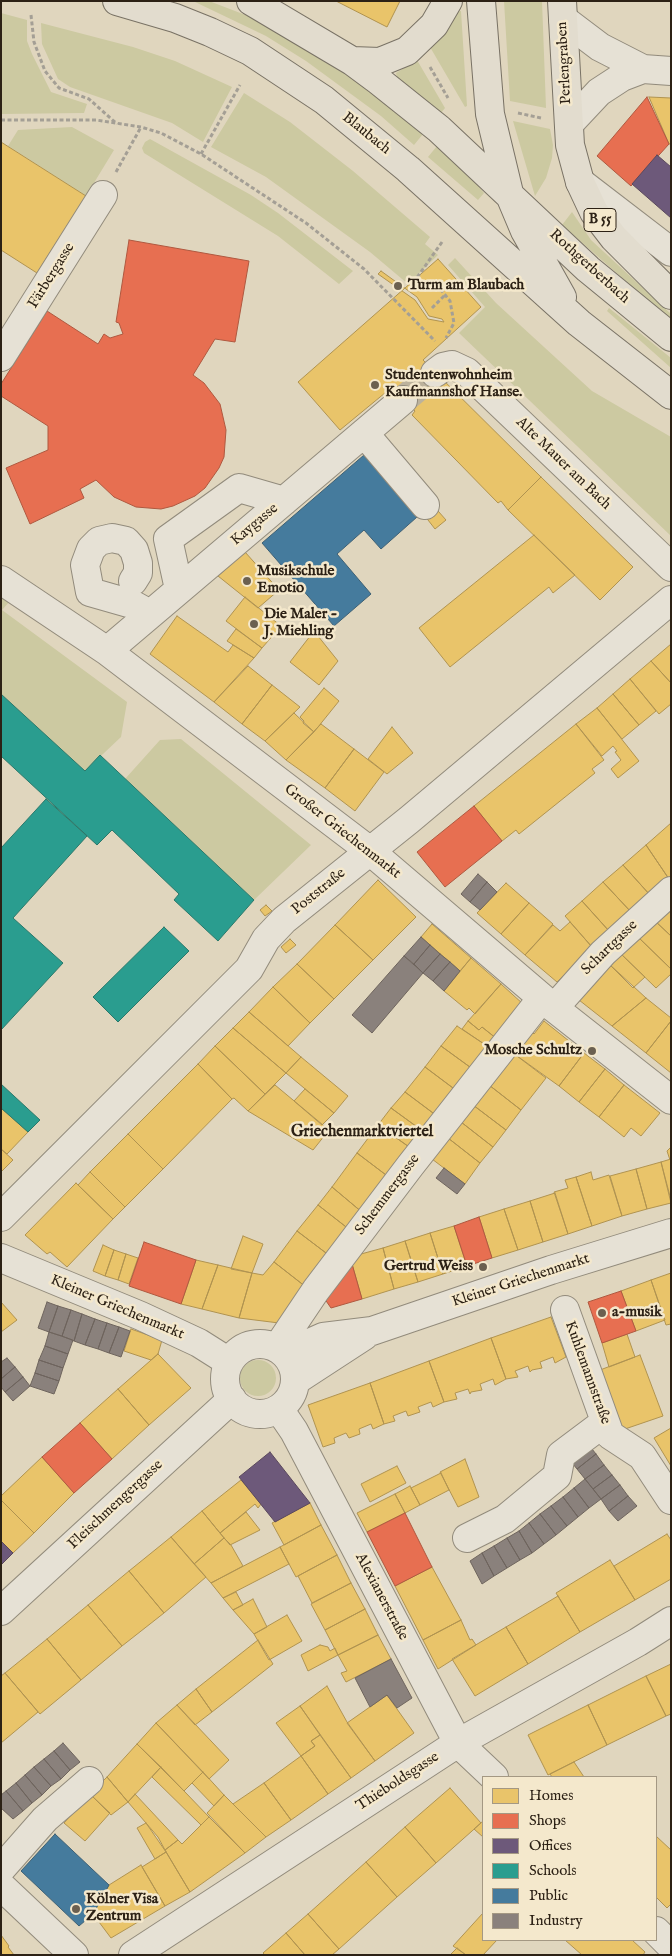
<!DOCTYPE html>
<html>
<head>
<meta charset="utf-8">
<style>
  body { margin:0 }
  #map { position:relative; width:672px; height:1956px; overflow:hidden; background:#e0d6be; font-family:"IM FELL English",serif }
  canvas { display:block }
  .frame { position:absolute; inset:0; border:2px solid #2c2115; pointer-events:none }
  .legend { position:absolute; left:482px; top:1776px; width:175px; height:165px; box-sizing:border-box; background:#f4e8cc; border:1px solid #a49883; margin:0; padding:6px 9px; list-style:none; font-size:15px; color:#2c2115 }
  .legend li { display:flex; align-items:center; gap:10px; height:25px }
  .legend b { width:25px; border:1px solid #a49883 }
</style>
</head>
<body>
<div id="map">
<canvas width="672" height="1956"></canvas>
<div class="frame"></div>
<ul class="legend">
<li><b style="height:14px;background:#e9c46a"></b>Homes</li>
<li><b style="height:14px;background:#e76f51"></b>Shops</li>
<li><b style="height:14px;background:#6d597a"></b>Offices</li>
<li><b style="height:14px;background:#2a9d8f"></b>Schools</li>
<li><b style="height:14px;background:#457b9d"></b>Public</li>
<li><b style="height:14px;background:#8a817c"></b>Industry</li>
</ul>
</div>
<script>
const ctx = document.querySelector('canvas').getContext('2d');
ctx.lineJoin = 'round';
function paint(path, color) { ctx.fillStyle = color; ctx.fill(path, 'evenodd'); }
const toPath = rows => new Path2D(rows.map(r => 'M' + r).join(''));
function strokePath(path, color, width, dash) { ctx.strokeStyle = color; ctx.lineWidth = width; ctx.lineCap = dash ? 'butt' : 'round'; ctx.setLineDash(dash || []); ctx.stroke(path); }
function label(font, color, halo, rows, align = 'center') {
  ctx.font = font + ' "IM FELL English",serif'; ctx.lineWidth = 5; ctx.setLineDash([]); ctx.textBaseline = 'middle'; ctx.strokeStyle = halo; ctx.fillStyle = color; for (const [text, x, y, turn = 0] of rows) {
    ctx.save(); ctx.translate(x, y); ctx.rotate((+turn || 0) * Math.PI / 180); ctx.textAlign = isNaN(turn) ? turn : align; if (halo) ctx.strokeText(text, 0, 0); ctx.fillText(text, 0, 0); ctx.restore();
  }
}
const green = toPath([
  [193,1,209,1,261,21,315,53,373,92,423,134,414,145,381,116,306,61,266,36],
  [504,1,542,1,546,108,510,101],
  [461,11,467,106,465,107,430,47,453,12],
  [1,13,27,20,27,41,32,54,51,92,87,104,84,113,1,114],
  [41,23,133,47,175,61,232,87,203,142,172,123,70,87,58,79,42,44],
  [417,60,445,108,441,113,397,77,396,73],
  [244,93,290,122,353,171,430,237,425,244,438,255,408,284,370,252,266,177,211,147],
  [513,121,550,129,553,145,552,158,546,178,535,196],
  [72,127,114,150,86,196,8,146,18,130],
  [150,139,251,195,278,213,353,271,339,284,278,236,144,153,142,148,145,142],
  [437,146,471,177,484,193,478,200,428,157],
  [572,212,591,240,671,314,671,321,562,225],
  [455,258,496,303,592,391,671,437,671,536,459,333,485,307,448,265],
  [609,308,671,358,671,368,607,311],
  [1,595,10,601,2,610,127,702,121,737,85,771,1,694],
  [181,739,311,845,254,900,125,779,160,740],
  '240 1378a18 18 0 1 1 36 0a18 18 0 1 1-36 0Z'
]);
const homes = toPath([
  [336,1,400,1,387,27,336,1],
  [649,97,671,98,671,144,669,144,649,97],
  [1,142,86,196,37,273,1,250,1,142],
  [438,259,481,307,423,360,541,477,508,510,501,501,498,503,412,415,415,411,391,388,340,430,298,382,438,259],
  [381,271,417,297,429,316,442,319,444,322,428,319,415,300,378,274,381,271],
  [541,477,633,567,600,600,508,510,541,477],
  [431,503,446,520,435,529,421,511,431,503],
  [534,535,575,575,553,593,549,587,450,667,419,628,534,535],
  [245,552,279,590,258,608,218,576,245,552],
  [245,597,281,626,262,648,226,621,245,597],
  [177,616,228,652,233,645,254,658,214,702,150,654,177,616],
  [236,629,262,648,254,658,227,641,236,629],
  [314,631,338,661,319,685,290,662,314,631],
  [671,644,671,683,651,661,671,644],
  [651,661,671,683,671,704,659,714,630,679,651,661],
  [248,666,272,685,242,724,214,702,248,666],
  [630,679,656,711,639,725,613,694,630,679],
  [272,685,300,707,265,741,242,724,272,685],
  [324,688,339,701,314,732,303,723,304,721,300,717,324,688],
  [613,694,639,725,622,739,597,708,613,694],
  [597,708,639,761,618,778,611,769,621,760,615,752,617,751,613,746,602,756,576,724,597,708],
  [294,713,314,732,286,760,265,741,294,713],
  [321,724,354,749,325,788,286,760,321,724],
  [576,724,604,760,592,769,595,773,519,834,516,830,502,841,474,806,576,724],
  [392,727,413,753,387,774,368,759,392,727],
  [354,749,384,772,355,811,325,788,354,749],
  [671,823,671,877,669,879,646,845,671,823],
  [646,845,669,879,650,895,623,865,646,845],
  [623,865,650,895,631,912,603,882,623,865],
  [378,880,416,917,373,960,335,925,378,880],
  [603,882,631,912,609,931,582,901,603,882],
  [506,883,529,903,501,934,477,913,506,883],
  [582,901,609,931,592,947,565,916,582,901],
  [529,903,553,924,525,955,501,934,529,903],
  [671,904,671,936,654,920,671,904],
  [266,905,272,911,265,916,260,910,266,905],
  [654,920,671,936,671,969,637,936,654,920],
  [570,922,592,947,557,982,525,955,553,925,560,931,570,922],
  [432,924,471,958,460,971,421,937,432,924],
  [335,925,373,960,334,999,297,964,335,925],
  [637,936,671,969,671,974,656,988,620,953,637,936],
  [290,939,296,945,286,953,281,947,290,939],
  [620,953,645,977,633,988,608,963,620,953],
  [471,958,501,984,475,1014,469,1008,467,1010,444,991,471,958],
  [608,963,646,998,612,1026,579,1000,608,963],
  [297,964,334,999,310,1023,273,987,297,964],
  [501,984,523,1004,497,1039,482,1027,479,1030,468,1021,501,984],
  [273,987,310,1023,288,1046,249,1012,273,987],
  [646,998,671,1018,671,1021,646,1053,612,1026,646,998],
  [249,1012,301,1057,286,1073,233,1028,249,1012],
  [468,1021,479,1030,482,1027,497,1039,490,1048,462,1029,468,1021],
  [544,1021,584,1053,559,1086,513,1053,531,1031,534,1034,544,1021],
  [671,1021,671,1073,646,1053,671,1021],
  [457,1026,490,1048,474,1070,441,1046,457,1026],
  [233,1028,286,1073,265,1094,215,1046,233,1028],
  [215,1046,265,1094,248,1111,234,1098,232,1099,198,1064,215,1046],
  [441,1046,474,1070,457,1091,425,1067,441,1046],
  [513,1053,546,1078,521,1110,489,1085,513,1053],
  [584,1053,605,1069,579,1102,559,1086,584,1053],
  [301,1057,348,1096,334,1113,286,1073,301,1057],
  [198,1064,232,1099,163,1169,128,1134,198,1064],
  [425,1067,457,1091,437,1116,405,1092,425,1067],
  [605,1069,624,1085,599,1117,579,1102,605,1069],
  [275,1085,329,1130,313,1150,248,1111,275,1085],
  [489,1085,521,1110,506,1130,473,1105,489,1085],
  [624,1085,660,1113,641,1136,631,1128,624,1137,599,1117,624,1085],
  [305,1089,334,1113,322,1125,294,1101,305,1089],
  [405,1092,437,1116,424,1132,391,1108,405,1092],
  [473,1105,506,1130,493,1147,461,1122,473,1105],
  [1,1108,28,1132,7,1154,1,1149,1,1108],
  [391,1108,424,1132,412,1149,378,1125,391,1108],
  [461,1122,493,1147,480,1163,448,1138,461,1122],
  [378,1125,412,1149,390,1178,357,1153,378,1125],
  [128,1134,163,1169,125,1207,90,1172,128,1134],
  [448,1138,480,1163,465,1184,432,1159,448,1138],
  [671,1147,671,1159,670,1160,667,1151,671,1147],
  [1,1149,13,1160,1,1172,1,1149],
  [357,1153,390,1178,363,1213,332,1187,357,1153],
  [671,1159,671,1200,661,1162,671,1159],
  [661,1162,671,1203,647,1209,636,1169,661,1162],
  [636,1169,647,1209,622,1216,610,1176,636,1169],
  [90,1172,125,1207,113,1219,78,1185,90,1172],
  [591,1172,593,1180,609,1175,622,1216,592,1226,576,1177,591,1172],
  [576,1177,592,1226,568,1234,554,1192,568,1188,565,1180,576,1177],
  [76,1183,113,1219,67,1267,50,1252,47,1254,25,1235,76,1183],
  [332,1187,363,1213,350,1230,318,1205,332,1187],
  [555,1193,568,1234,543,1242,530,1201,555,1193],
  [530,1201,543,1242,518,1250,504,1209,530,1201],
  [318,1205,350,1230,330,1256,297,1231,318,1205],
  [504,1209,518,1250,492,1258,479,1217,504,1209],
  [454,1226,467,1266,443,1274,430,1233,454,1226],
  [297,1231,330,1256,306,1287,274,1262,297,1231],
  [430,1233,443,1274,418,1282,405,1241,430,1233],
  [243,1236,263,1244,252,1273,231,1269,243,1236],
  [405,1241,418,1282,394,1289,383,1248,405,1241],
  [103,1245,114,1250,105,1276,93,1271,103,1245],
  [383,1248,394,1289,362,1299,350,1257,383,1248],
  [114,1250,126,1254,118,1280,105,1276,114,1250],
  [126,1254,138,1258,129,1284,118,1280,126,1254],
  [196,1260,218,1265,202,1309,181,1304,196,1260],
  [274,1262,306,1287,279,1323,239,1318,252,1273,263,1275,274,1262],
  [218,1265,252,1273,239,1318,202,1309,218,1265],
  [671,1273,671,1324,666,1325,651,1280,671,1273],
  [651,1280,665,1320,636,1331,621,1291,651,1280],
  [1,1302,17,1320,1,1332,1,1302],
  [551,1317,566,1357,555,1363,553,1357,540,1362,542,1368,532,1370,530,1372,528,1366,515,1371,518,1377,506,1379,491,1338,551,1317],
  [131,1329,162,1340,158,1354,151,1360,124,1351,131,1329],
  [627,1334,635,1357,609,1367,602,1343,627,1334],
  [491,1338,506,1379,495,1385,493,1379,480,1384,482,1390,471,1392,470,1394,468,1389,455,1393,457,1399,444,1402,429,1361,491,1338],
  [158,1354,191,1388,149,1425,118,1389,158,1354],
  [640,1355,663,1416,622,1430,600,1370,640,1355],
  [429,1361,444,1402,433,1407,431,1402,418,1407,420,1412,408,1416,406,1411,393,1416,395,1421,384,1424,370,1383,429,1361],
  [370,1383,384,1424,373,1429,371,1424,359,1429,360,1434,349,1438,346,1433,334,1438,335,1443,323,1447,308,1405,370,1383],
  [118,1389,149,1425,112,1459,80,1423,118,1389],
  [671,1428,671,1466,654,1438,671,1428],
  [42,1457,74,1493,34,1533,1,1500,1,1496,42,1457],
  [465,1459,479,1497,458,1507,440,1472,465,1459],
  [397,1466,406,1483,370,1502,361,1484,397,1466],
  [441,1473,449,1490,420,1505,411,1488,441,1473],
  [241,1480,261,1504,258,1508,255,1504,220,1533,202,1511,241,1480],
  [410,1486,420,1505,405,1513,395,1494,410,1486],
  [395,1494,405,1513,367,1532,357,1513,395,1494],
  [1,1500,34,1533,13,1553,1,1541,1,1500],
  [310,1503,321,1525,284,1545,272,1523,310,1503],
  [202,1511,224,1538,194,1564,171,1537,202,1511],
  [246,1512,260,1530,230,1545,220,1533,246,1512],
  [321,1525,337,1555,296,1577,280,1547,321,1525],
  [667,1534,671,1540,671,1579,635,1600,614,1566,667,1534],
  [171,1537,206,1577,164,1613,129,1571,171,1537],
  [224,1538,231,1545,243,1566,211,1583,194,1564,224,1538],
  [280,1547,289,1564,223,1598,211,1583,280,1547],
  [337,1555,351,1583,312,1603,298,1576,337,1555],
  [610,1560,635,1600,580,1632,556,1593,610,1560],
  [432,1567,461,1620,423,1640,395,1586,432,1567],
  [129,1571,164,1613,122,1646,88,1605,129,1571],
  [351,1583,365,1609,325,1630,311,1604,351,1583],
  [236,1592,243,1605,233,1610,223,1598,236,1592],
  [558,1596,580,1632,528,1664,506,1627,558,1596],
  [253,1599,267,1627,254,1634,233,1610,253,1599],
  [88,1605,122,1646,81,1680,47,1639,88,1605],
  [365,1609,378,1635,338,1655,325,1630,365,1609],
  [287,1615,302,1641,269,1660,254,1634,287,1615],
  [461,1620,470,1640,472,1639,476,1645,438,1669,423,1640,461,1620],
  [506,1627,528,1664,475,1696,452,1659,506,1627],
  [378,1635,391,1659,346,1682,341,1673,347,1671,338,1655,378,1635],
  [47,1639,81,1680,40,1714,5,1673,47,1639],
  [258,1640,273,1664,212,1712,196,1689,258,1640],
  [320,1645,328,1647,330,1651,335,1648,338,1655,308,1671,301,1655,320,1645],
  [671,1664,671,1714,666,1716,646,1676,671,1664],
  [5,1673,38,1712,1,1743,1,1676,5,1673],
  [646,1676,666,1716,607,1745,588,1705,646,1676],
  [327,1686,347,1722,375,1761,351,1778,300,1706,327,1686],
  [196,1689,212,1712,195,1725,177,1705,196,1689],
  [387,1695,414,1733,375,1761,347,1723,387,1695],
  [177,1705,229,1760,209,1779,156,1723,177,1705],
  [588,1705,607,1745,548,1775,528,1735,588,1705],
  [300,1706,320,1735,311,1741,315,1746,301,1756,276,1723,300,1706],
  [156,1723,203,1772,184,1791,137,1744,156,1723],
  [320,1735,351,1778,328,1794,301,1756,315,1746,311,1741,320,1735],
  [137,1744,161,1767,128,1802,107,1777,137,1744],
  [301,1756,328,1794,291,1820,264,1783,301,1756],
  [574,1762,584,1777,552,1777,550,1774,574,1762],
  [161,1767,209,1817,201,1825,152,1777,161,1767],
  [203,1772,224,1795,214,1806,192,1783,203,1772],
  [107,1777,128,1802,111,1815,90,1794,107,1777],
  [264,1783,291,1820,266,1837,233,1804,264,1783],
  [450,1788,481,1823,436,1863,405,1827,450,1788],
  [90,1794,110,1813,85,1841,64,1823,90,1794],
  [135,1794,178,1840,165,1850,158,1837,128,1802,135,1794],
  [224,1795,266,1837,245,1853,207,1813,224,1795],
  [209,1817,245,1853,190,1892,165,1850,178,1840,182,1844,209,1817],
  [483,1821,483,1837,474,1829,483,1821],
  [146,1823,166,1852,155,1859,137,1828,146,1823],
  [405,1827,436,1863,397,1897,366,1862,405,1827],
  [656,1836,671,1850,671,1904,667,1908,656,1897,656,1836],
  [166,1852,190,1892,165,1906,142,1867,166,1852],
  [366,1862,397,1897,339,1949,308,1914,366,1862],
  [141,1865,165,1906,111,1938,93,1914,109,1885,141,1865],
  [483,1913,483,1940,497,1940,483,1955,466,1955,453,1946,483,1913],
  [308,1914,339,1949,332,1955,305,1955,286,1933,308,1914],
  [286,1933,305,1955,265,1955,263,1953,286,1933],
  [1,1935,9,1946,8,1947,14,1955,1,1955,1,1935],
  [565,1940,632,1940,645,1952,643,1955,582,1955,565,1940],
  [457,1948,466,1955,450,1955,457,1948]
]);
const shops = toPath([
  [647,97,669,144,631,186,597,156,647,97],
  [129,240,249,261,235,342,215,339,193,375,204,383,220,404,226,430,224,457,219,468,205,488,195,496,173,506,161,509,136,507,114,497,96,480,80,489,84,498,30,524,6,468,48,450,48,426,1,396,1,384,47,311,98,344,104,334,110,338,123,334,119,323,116,322,129,240],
  [474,806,502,841,445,887,417,852,474,806],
  [479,1217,492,1258,467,1266,454,1226,479,1217],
  [144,1242,196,1260,181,1304,129,1286,144,1242],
  [350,1257,362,1299,331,1308,322,1295,350,1257],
  [621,1291,636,1331,602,1343,588,1302,621,1291],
  [80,1423,112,1459,74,1493,42,1457,80,1423],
  [405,1513,432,1567,395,1586,367,1532,405,1513]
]);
const offices = toPath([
  [657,155,671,167,671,218,632,184,657,155],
  [270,1452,310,1503,275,1522,239,1477,270,1452],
  [1,1541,13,1553,1,1565,1,1541]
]);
const schools = toPath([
  [1,694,85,771,100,755,254,900,218,941,174,900,179,894,112,830,97,845,1,756,1,694],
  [46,799,87,836,13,918,63,963,1,1030,1,848,46,799],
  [164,927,189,951,118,1022,93,997,164,927],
  [1,1084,40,1120,28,1132,1,1108,1,1084]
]);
const public = toPath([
  [364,455,417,517,381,549,364,530,337,554,371,594,334,626,262,543,364,455],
  [55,1834,109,1885,93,1914,79,1926,21,1871,55,1834]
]);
const industry = toPath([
  [478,874,487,882,470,902,461,894,478,874],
  [487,882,497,892,480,910,470,902,487,882],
  [421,937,430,945,414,964,404,956,421,937],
  [430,945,440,954,423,973,414,964,430,945],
  [440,954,450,962,433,981,423,973,440,954],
  [404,956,423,973,372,1033,352,1015,404,956],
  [450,962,460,971,444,991,433,981,450,962],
  [444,1168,465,1184,457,1194,436,1178,444,1168],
  [47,1302,58,1306,49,1332,38,1328,47,1302],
  [58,1306,71,1310,62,1336,49,1332,58,1306],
  [71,1310,82,1314,74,1341,62,1336,71,1310],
  [82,1314,95,1319,85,1345,74,1341,82,1314],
  [95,1319,107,1323,98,1349,85,1345,95,1319],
  [107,1323,119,1327,109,1353,98,1349,107,1323],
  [119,1327,130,1331,121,1357,109,1353,119,1327],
  [49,1332,73,1340,68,1354,45,1346,49,1332],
  [45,1346,68,1354,63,1368,39,1360,45,1346],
  [7,1358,15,1367,1,1379,1,1362,7,1358],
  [39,1360,63,1368,59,1381,35,1373,39,1360],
  [15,1367,23,1377,5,1392,1,1387,1,1379,15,1367],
  [35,1373,59,1381,54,1394,30,1386,35,1373],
  [23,1377,30,1386,13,1401,5,1392,23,1377],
  [588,1444,596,1454,577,1469,569,1459,588,1444],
  [596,1454,604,1465,585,1479,577,1469,596,1454],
  [604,1465,612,1475,593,1489,585,1479,604,1465],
  [612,1475,620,1485,601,1499,593,1489,612,1475],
  [585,1479,601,1499,589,1508,574,1488,585,1479],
  [620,1485,628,1496,609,1511,601,1499,620,1485],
  [574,1488,589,1508,578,1517,563,1497,574,1488],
  [628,1496,637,1506,618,1521,609,1511,628,1496],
  [563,1497,578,1517,567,1526,551,1506,563,1497],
  [551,1506,567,1526,556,1535,540,1514,551,1506],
  [540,1514,556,1535,544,1544,529,1523,540,1514],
  [529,1523,544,1544,532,1553,519,1531,529,1523],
  [519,1531,532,1553,520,1560,507,1538,519,1531],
  [507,1538,520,1560,507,1568,494,1546,507,1538],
  [494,1546,507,1568,494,1576,482,1553,494,1546],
  [482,1553,494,1576,482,1584,470,1561,482,1553],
  [391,1659,412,1698,397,1708,387,1695,370,1707,355,1678,391,1659],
  [63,1743,80,1762,70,1770,54,1751,63,1743],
  [54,1751,70,1770,61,1779,44,1759,54,1751],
  [44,1759,61,1779,51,1786,34,1767,44,1759],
  [34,1767,51,1786,42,1795,25,1775,34,1767],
  [25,1775,42,1795,32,1803,16,1783,25,1775],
  [16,1783,32,1803,23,1811,6,1791,16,1783],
  [6,1791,23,1811,13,1819,1,1808,1,1795,6,1791]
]);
const minorTunnel = toPath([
  [403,400,435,373]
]);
const path = toPath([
  [31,15,34,42,45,71,59,88,89,99,117,124],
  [430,67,448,98],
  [518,113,541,118],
  [1,120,96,120,141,127,161,133,201,154,306,223,364,269,435,341],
  [201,154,240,85],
  [116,172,141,127],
  [442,242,416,279,442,291,450,301,454,323,446,338],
  [432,308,445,295]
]);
const minor = toPath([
  [563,19,600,47,643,69,671,71],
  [569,124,599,92,622,77,643,69],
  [580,182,671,252],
  [1,357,103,195],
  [435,373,443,367,452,365,467,372,671,567],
  [364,433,425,505],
  [1,580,107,651,370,851,554,1008,671,1100],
  [133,581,138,573,138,563,134,550,126,541,112,538,99,541,91,549,85,565,90,592,132,604,150,614],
  [179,589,168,539,239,488,284,501],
  [107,651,403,400],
  [554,1008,603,953,671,891],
  [1,1217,249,969,266,939,284,920,409,820,671,600],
  [1,1258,141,1316,199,1343,229,1362],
  [565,1310,610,1435,642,1456,671,1500],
  '225 1379a35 35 0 1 1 70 0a35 35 0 1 1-70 0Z',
  [277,1348,316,1290,410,1166,542,998],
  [285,1354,323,1337,372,1331,551,1270,671,1233],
  [295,1381,364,1336],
  [279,1409,294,1431,458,1743,494,1777],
  [467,1538,505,1519,557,1476,561,1455,605,1422],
  [1,1611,232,1399],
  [1,1869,45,1819,89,1781],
  [1,1886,74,1955],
  [656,1931,671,1946],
  [133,1955,458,1743,638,1642,671,1621]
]);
const major = toPath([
  [117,1,175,18,210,32,250,51,324,100,408,169,579,323,671,395],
  [251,1,352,61,379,81,439,129,588,269,671,337],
  [481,1,490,114,509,193,525,231,562,297],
  [562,1,570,145,580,182,594,212,614,238,671,295],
  [352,61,380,62,407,51,434,25,448,1]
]);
const markers = [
  [398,286,5,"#6b6050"],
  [375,385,5,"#6b6050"],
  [247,581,5,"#6b6050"],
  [254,624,5,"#6b6050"],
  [592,1051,5,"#6b6050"],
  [483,1267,5,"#6b6050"],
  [602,1313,5,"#6b6050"],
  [76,1909,5,"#6b6050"]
];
const shields = [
  [600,220,32]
];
const shieldNames = [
  ["B 55",600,220]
];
const streetNames = [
  ["Perlengraben",565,63,-93],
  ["Blaubach",366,134,39],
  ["Rothgerberbach",589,267,42],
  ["Färbergasse",52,276,-58],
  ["Alte Mauer am Bach",563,464,44],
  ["Kaygasse",255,525,-40],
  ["Großer Griechenmarkt",342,832,38],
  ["Poststraße",319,892,-39],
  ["Schartgasse",610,948,-44],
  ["Schemmergasse",388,1195,-53],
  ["Kleiner Griechenmarkt",521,1281,-18],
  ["Kleiner Griechenmarkt",117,1308,23],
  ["Kuhlemannstraße",587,1373,70],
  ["Fleischmengergasse",116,1505,-43],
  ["Alexianerstraße",381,1597,62],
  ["Thieboldsgasse",398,1782,-33]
];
const poiNames = [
  ["Turm am Blaubach",408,286],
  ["Studentenwohnheim",385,376],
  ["Kaufmannshof Hanse.",385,393],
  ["Musikschule",257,572],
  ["Emotio",257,589],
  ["Die Maler -",264,615],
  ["J. Miehling",264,632],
  ["Mosche Schultz",582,1051,"right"],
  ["Gertrud Weiss",473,1267,"right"],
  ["a-musik",612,1313],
  ["Kölner Visa",86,1900],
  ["Zentrum",86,1917]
];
const neighbourhoodNames = [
  ["Griechenmarktviertel",362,1133]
];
paint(green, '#ccc9a1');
paint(homes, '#e9c46a');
strokePath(homes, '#b09350', 1);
paint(shops, '#e76f51');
strokePath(shops, '#af583f', 1);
paint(offices, '#6d597a');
strokePath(offices, '#5a485c', 1);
paint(schools, '#2a9d8f');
strokePath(schools, '#2b786a', 1);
paint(public, '#457b9d');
strokePath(public, '#3e6074', 1);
paint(industry, '#8a817c');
strokePath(industry, '#6e645d', 1);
strokePath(minorTunnel, '#bcb29c', 28, [28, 14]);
strokePath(minor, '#928b7c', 30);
strokePath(major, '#797265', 30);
strokePath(path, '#a49f95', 3, [4, 2.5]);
strokePath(minor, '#e6e1d5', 28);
strokePath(major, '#e2dcce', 28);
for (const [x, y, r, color] of markers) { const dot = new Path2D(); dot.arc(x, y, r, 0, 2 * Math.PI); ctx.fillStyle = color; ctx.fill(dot); strokePath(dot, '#f4e8cc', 2); }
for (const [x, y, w] of shields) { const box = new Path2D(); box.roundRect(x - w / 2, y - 11.5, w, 23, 4); ctx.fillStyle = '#f4e8cc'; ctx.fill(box); strokePath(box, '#2c2115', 1); }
label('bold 14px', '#2c2115', null, shieldNames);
label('15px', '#2c2115', '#f4e8cc', streetNames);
label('bold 15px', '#2c2115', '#f4e8cc', poiNames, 'left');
label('bold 16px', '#2c2115', '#f4e8cc', neighbourhoodNames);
</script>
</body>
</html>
